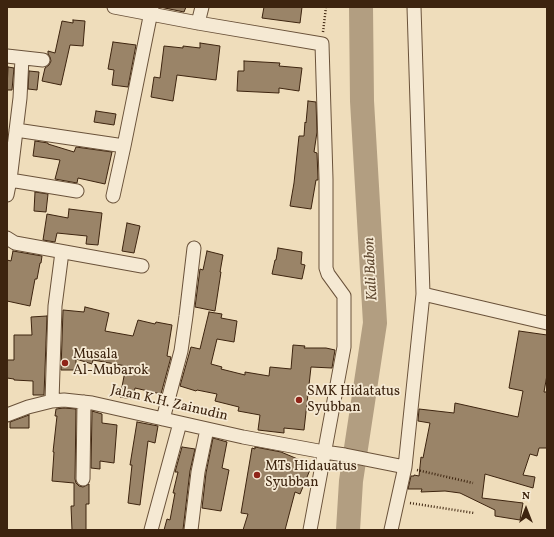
<!DOCTYPE html>
<html>
<head>
<meta charset="utf-8">
<style>
  body { margin:0 }
  #map { position:relative; width:554px; height:537px; overflow:hidden; background:#efddbb; font-family:Vollkorn,serif }
  canvas { display:block }
  .frame { position:absolute; inset:0; border:8px solid #3d240f; pointer-events:none }
  .north { position:absolute; left:506px; top:489px; width:40px; height:40px; -webkit-text-stroke:3px #f5e9d3; paint-order:stroke; rotate:0deg; font-size:11px; font-weight:700; line-height:16px; text-align:center; color:#3d240f }
  .north::after { content:''; display:block; margin:auto; width:14px; height:18px; background:#3d240f; clip-path:polygon(50% 0,100% 100%,50% 72%,0 100%) }
</style>
</head>
<body>
<div id="map">
<canvas width="554" height="537"></canvas>
<div class="frame"></div>
<div class="north">N</div>
</div>
<script>
const ctx = document.querySelector('canvas').getContext('2d');
ctx.lineJoin = 'round';
const toPath = rows => new Path2D(rows.map(r => 'M' + r).join(''));
function strokePath(path, color, width, dash) { ctx.strokeStyle = color; ctx.lineWidth = width; ctx.lineCap = dash ? 'butt' : 'round'; ctx.setLineDash(dash || []); ctx.stroke(path); }
function paint(path, color) { ctx.fillStyle = color; ctx.fill(path, 'evenodd'); }
function label(font, color, halo, rows, align = 'center') {
  ctx.font = font + ' Vollkorn,serif'; ctx.lineWidth = 3.5; ctx.setLineDash([]); ctx.textBaseline = 'middle'; ctx.strokeStyle = halo; ctx.fillStyle = color; for (const [text, x, y, turn = 0] of rows) {
    ctx.save(); ctx.translate(x, y); ctx.rotate((+turn || 0) * Math.PI / 180); ctx.textAlign = isNaN(turn) ? turn : align; if (halo) ctx.strokeText(text, 0, 0); ctx.fillText(text, 0, 0); ctx.restore();
  }
}
const river = toPath([
  [348,530,351,481,375,323,362,101,361,7]
]);
const building = toPath([
  [160,7,186,7,184,12,160,7],
  [264,7,302,7,300,23,262,18,264,7],
  [73,20,85,21,83,46,70,45,61,85,42,81,45,68,49,65,51,61,50,57,48,54,48,51,55,53,62,21,73,23,73,20],
  [113,42,136,45,128,87,112,85,114,70,108,69,113,42],
  [200,43,220,46,216,80,177,75,173,101,151,97,154,77,160,78,164,46,183,48,183,46,200,48,200,43],
  [244,61,280,63,279,66,302,68,299,91,279,88,279,93,237,91,238,71,244,71,244,61],
  [8,67,14,68,12,90,7,90,8,67],
  [29,71,39,72,37,90,28,89,29,71],
  [308,101,316,102,317,132,314,152,317,153,318,179,318,180,316,180,311,209,290,206,294,183,299,136,304,136,305,122,306,123,308,101],
  [96,111,116,114,114,125,94,122,96,111],
  [35,141,48,143,48,144,74,152,76,147,112,152,105,184,78,178,77,183,55,179,60,160,33,156,35,141],
  [35,192,48,194,46,212,34,211,35,192],
  [69,209,102,213,98,245,86,244,87,236,57,233,55,242,43,240,47,214,68,218,69,209],
  [127,223,140,226,134,253,122,251,127,223],
  [278,248,302,252,301,264,305,265,302,279,272,274,275,260,276,260,278,248],
  [13,251,42,256,41,263,40,263,37,279,35,279,30,306,7,301,7,260,11,261,13,251],
  [207,251,223,255,220,272,221,272,215,311,195,307,200,269,203,270,207,251],
  [85,307,109,313,105,331,133,336,138,320,155,324,156,322,172,325,167,356,171,357,161,394,135,388,133,399,120,397,126,366,93,360,92,364,76,359,76,370,61,370,63,310,84,312,85,307],
  [209,312,222,314,221,318,237,321,234,342,217,339,211,364,222,367,221,369,245,375,245,372,269,376,270,367,291,369,293,345,305,346,304,348,326,348,335,350,332,368,311,367,304,430,284,428,284,433,258,430,260,415,238,411,239,407,215,401,217,394,197,390,196,391,180,386,191,347,200,349,209,312],
  [47,316,44,395,33,395,33,381,14,380,14,379,7,378,7,360,14,360,14,335,32,335,31,317,47,316],
  [519,331,547,335,547,375,544,392,547,392,547,448,539,448,537,456,530,454,523,475,535,477,533,488,485,474,482,498,523,503,520,520,495,516,495,510,460,493,445,491,421,492,422,489,408,489,411,476,414,476,414,475,419,476,421,457,423,458,430,423,418,421,419,409,454,413,455,403,518,417,523,391,509,388,519,331],
  [64,408,76,409,75,479,76,483,79,486,83,487,89,484,89,504,86,504,86,530,72,530,71,506,74,506,74,483,52,481,54,452,53,452,57,416,55,416,56,409,64,408],
  [92,411,102,414,102,423,117,425,114,463,100,461,100,469,91,468,92,411],
  [29,415,29,428,10,428,10,422,29,415],
  [137,422,158,426,155,443,148,441,140,505,128,503,132,465,130,465,137,422],
  [213,438,227,442,222,468,229,470,221,511,202,508,206,473,213,438],
  [182,447,195,449,190,471,183,530,164,530,167,519,170,520,175,493,173,493,178,472,175,472,182,447],
  [255,447,281,452,312,465,300,494,295,492,285,530,243,530,248,514,241,513,252,448,255,449,255,447]
]);
const path = toPath([
  [323,32,326,7],
  [417,470,473,483],
  [410,503,474,513]
]);
const street = toPath([
  [114,7,198,23,322,44,326,179,326,268,328,274,344,296,344,347,310,530],
  [198,23,202,7],
  [7,56,43,60],
  [16,130,124,146],
  [10,180,77,191],
  [7,195,10,180,20,98,22,58],
  [113,196,124,146,152,7],
  [7,238,15,243,142,266],
  [423,294,547,323],
  [52,401,55,306,62,252],
  [7,415,28,407,52,401,64,400,92,403,243,437,324,452,345,455,405,467],
  [163,419,181,351,186,316,194,248],
  [83,479,84,402],
  [151,530,180,423],
  [191,530,198,472,207,429],
  [391,530,405,467,423,294,414,7]
]);
const markers = [
  [65,363,4,"#8f2418"],
  [299,400,4,"#8f2418"],
  [257,475,4,"#8f2418"]
];
const poiNames = [
  ["Musala",73,355],
  ["Al-Mubarok",73,371],
  ["SMK Hidatatus",307,392],
  ["Syubban",307,408],
  ["MTs Hidauatus",265,467],
  ["Syubban",265,483]
];
const streetNames = [
  ["Jalan K.H. Zainudin",169,404,13]
];
const waterNames = [
  ["Kali Babon",372,269,-93]
];
strokePath(river, '#b29e81', 24);
paint(building, '#9a8468');
strokePath(building, '#3d240f', 1);
strokePath(street, '#6a523a', 15);
strokePath(path, '#3d240f', 2.5, [1, 2]);
strokePath(street, '#f5e9d3', 13);
for (const [x, y, r, color] of markers) { const dot = new Path2D(); dot.arc(x, y, r, 0, 2 * Math.PI); ctx.fillStyle = color; ctx.fill(dot); strokePath(dot, '#f5e9d3', 1.5); }
label('14px', '#3d240f', '#f5e9d3', poiNames, 'left');
label('14px', '#3d240f', '#f5e9d3', streetNames);
label('italic 15px', '#604931', '#f5e9d3', waterNames);
</script>
</body>
</html>
